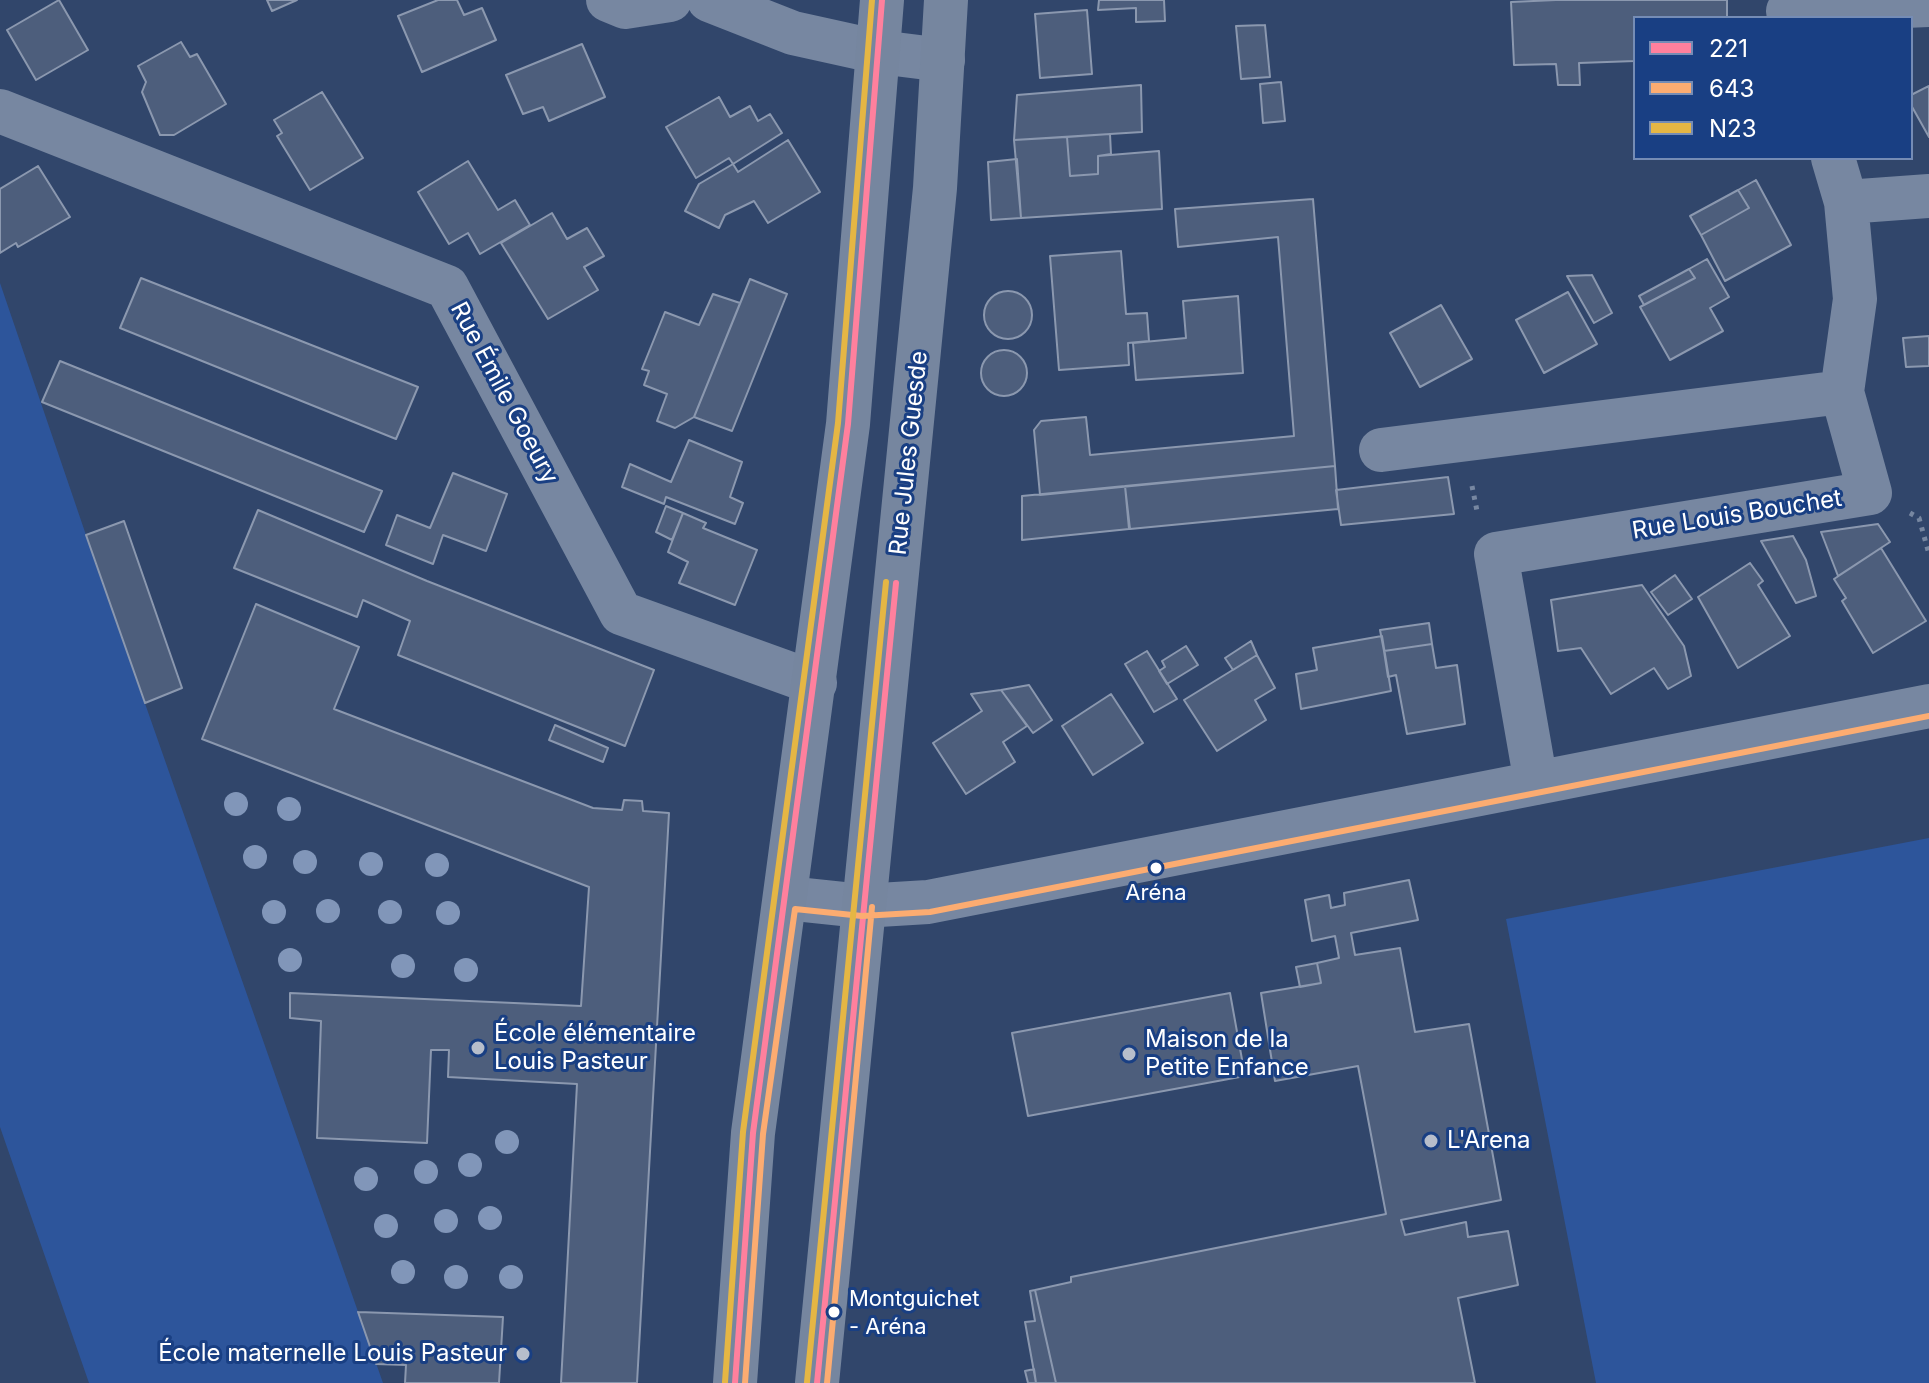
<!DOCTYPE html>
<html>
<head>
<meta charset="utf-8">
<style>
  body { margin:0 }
  #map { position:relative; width:1929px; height:1383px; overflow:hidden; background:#31466b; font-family:Inter,sans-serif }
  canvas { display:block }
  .legend { position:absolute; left:1633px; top:16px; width:280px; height:144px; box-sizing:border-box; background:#193f83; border:2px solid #758cb5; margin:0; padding:10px 14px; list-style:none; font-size:24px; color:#fff }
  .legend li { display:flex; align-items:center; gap:16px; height:40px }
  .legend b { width:40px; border:2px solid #758cb5 }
</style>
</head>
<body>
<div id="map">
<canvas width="1929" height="1383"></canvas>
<ul class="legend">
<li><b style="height:10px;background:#ff809d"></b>221</li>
<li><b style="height:10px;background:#fcac71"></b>643</li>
<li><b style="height:10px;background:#e5b644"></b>N23</li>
</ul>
</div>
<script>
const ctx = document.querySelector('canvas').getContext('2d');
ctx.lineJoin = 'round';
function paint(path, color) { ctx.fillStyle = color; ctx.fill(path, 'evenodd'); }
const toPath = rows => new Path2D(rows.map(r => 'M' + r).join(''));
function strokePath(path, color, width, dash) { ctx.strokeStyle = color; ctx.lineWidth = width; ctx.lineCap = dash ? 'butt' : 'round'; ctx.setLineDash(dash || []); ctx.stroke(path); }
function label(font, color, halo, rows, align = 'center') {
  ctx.font = font + ' Inter,sans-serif'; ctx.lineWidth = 6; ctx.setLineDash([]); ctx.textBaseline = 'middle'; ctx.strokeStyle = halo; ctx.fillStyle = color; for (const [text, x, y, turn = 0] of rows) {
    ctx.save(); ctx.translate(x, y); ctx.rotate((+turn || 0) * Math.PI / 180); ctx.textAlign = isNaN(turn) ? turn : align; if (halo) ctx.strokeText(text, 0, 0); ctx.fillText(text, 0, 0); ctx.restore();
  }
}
const green = toPath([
  [0,283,86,535,383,1383,89,1383,0,1127],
  [1929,838,1929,1383,1596,1383,1506,919]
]);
const building = toPath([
  [59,0,88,50,36,80,7,30,59,0],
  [267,0,297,0,272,11,267,0],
  [438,0,457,0,464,15,482,8,496,40,422,72,398,16,438,0],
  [1099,0,1164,0,1165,21,1136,22,1136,8,1098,10,1099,0],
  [1556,0,1727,0,1727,18,1635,18,1635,61,1579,63,1580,85,1558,85,1556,64,1514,65,1511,2,1556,0],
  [1087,10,1092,74,1040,78,1035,14,1087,10],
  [1265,25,1270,77,1241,79,1236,26,1265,25],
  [181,42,190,57,197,54,226,104,174,135,160,135,142,92,146,82,138,66,181,42],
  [582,44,605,97,549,121,543,107,523,114,506,75,582,44],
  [1281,82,1285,121,1263,123,1260,84,1281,82],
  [1141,85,1142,132,1014,140,1017,95,1141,85],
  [1929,86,1929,137,1911,105,1911,95,1929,86],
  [322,92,363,158,310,190,277,136,282,133,274,120,322,92],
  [719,97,730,117,750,106,758,121,770,114,782,133,733,164,729,158,696,178,666,127,719,97],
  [1110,134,1111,154,1098,156,1098,174,1070,176,1067,137,1110,134],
  [1067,137,1070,176,1098,174,1098,156,1159,151,1162,209,1021,218,1014,140,1067,137],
  [788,140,820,192,768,223,754,201,725,215,719,228,685,211,699,184,733,164,738,172,788,140],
  [1017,159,1021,218,991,220,988,162,1017,159],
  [468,161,498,210,515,200,530,225,480,254,468,233,449,244,418,192,468,161],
  [38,166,70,217,18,247,16,243,0,253,0,189,38,166],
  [1756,180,1791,245,1725,281,1701,235,1749,208,1738,190,1756,180],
  [1738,190,1749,208,1701,235,1690,216,1738,190],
  [1313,199,1335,466,1040,495,1034,430,1041,421,1086,417,1090,455,1294,436,1278,237,1178,247,1175,209,1313,199],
  [552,213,567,239,587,228,604,256,584,267,598,290,548,319,501,243,552,213],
  [1121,251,1126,314,1147,313,1149,341,1128,343,1129,365,1059,370,1050,256,1121,251],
  [1707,259,1729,297,1710,308,1723,331,1670,360,1640,307,1695,278,1689,269,1707,259],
  [1689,269,1695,278,1644,305,1639,296,1689,269],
  [1592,275,1612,313,1594,323,1567,276,1592,275],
  [141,278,418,387,396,439,120,328,141,278],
  [750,279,787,294,732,431,694,417,750,279],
  '984 315a24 24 0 1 1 48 0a24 24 0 1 1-48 0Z',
  [1568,292,1597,344,1544,373,1516,320,1568,292],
  [713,294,740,303,694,417,675,428,657,421,667,394,644,385,649,371,642,369,665,312,699,325,713,294],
  [1238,296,1243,373,1136,380,1133,343,1186,338,1183,301,1238,296],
  [1441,305,1472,359,1420,387,1390,333,1441,305],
  [1929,336,1929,366,1906,367,1903,338,1929,336],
  '981 373a23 23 0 1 1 46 0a23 23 0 1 1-46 0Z',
  [60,361,382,491,364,532,42,402,60,361],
  [689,440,742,462,730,497,743,503,735,524,666,497,664,504,622,487,630,464,671,482,689,440],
  [1335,466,1338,509,1130,529,1125,486,1335,466],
  [453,473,507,494,486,551,443,535,433,564,386,545,397,515,430,528,453,473],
  [1448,477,1454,514,1341,525,1336,490,1448,477],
  [1125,486,1129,529,1022,540,1022,496,1125,486],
  [666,506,683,513,672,540,656,532,666,506],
  [258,510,427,581,654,670,625,746,398,655,410,621,363,600,357,617,234,568,258,510],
  [683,513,706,523,703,528,757,550,735,605,679,583,688,562,668,552,683,513],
  [124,521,182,688,145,703,86,535,124,521],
  [1878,524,1890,542,1838,576,1821,532,1878,524],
  [1793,536,1806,560,1816,596,1796,603,1761,541,1793,536],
  [1881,548,1926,621,1873,653,1842,601,1846,598,1834,579,1881,548],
  [1750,563,1763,581,1758,585,1790,636,1738,668,1698,597,1750,563],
  [1675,575,1692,599,1668,615,1651,592,1675,575],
  [1642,585,1684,646,1691,676,1668,689,1654,668,1611,694,1581,648,1558,651,1551,600,1642,585],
  [256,604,359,647,334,709,593,808,622,810,624,800,642,801,643,811,669,813,637,1383,561,1383,577,1084,448,1077,449,1050,431,1050,427,1143,317,1138,321,1021,290,1018,290,993,581,1006,589,887,202,739,256,604],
  [1429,623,1432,644,1384,651,1380,630,1429,623],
  [1382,636,1391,691,1301,709,1296,674,1317,670,1313,648,1382,636],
  [1251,641,1257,655,1233,670,1225,658,1251,641],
  [1432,644,1436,668,1457,665,1465,724,1407,734,1396,675,1388,677,1384,651,1432,644],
  [1186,646,1198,665,1167,684,1159,671,1165,667,1162,661,1186,646],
  [1147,651,1177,699,1154,712,1125,664,1147,651],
  [1257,655,1275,688,1255,700,1266,720,1217,751,1184,700,1257,655],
  [1029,685,1052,720,1033,733,1001,690,1029,685],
  [1001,690,1027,726,1003,742,1015,762,966,794,933,743,982,711,971,694,1001,690],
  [1111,694,1143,743,1093,775,1062,726,1111,694],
  [555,725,608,748,603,762,549,740,555,725],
  [1409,880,1418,920,1351,933,1355,955,1400,948,1415,1032,1469,1024,1501,1200,1401,1220,1405,1235,1466,1222,1468,1237,1508,1231,1518,1285,1458,1298,1475,1383,1056,1383,1035,1290,1071,1282,1071,1277,1386,1214,1358,1066,1275,1081,1261,993,1321,983,1317,963,1339,958,1335,936,1312,941,1305,900,1329,895,1331,908,1345,905,1344,893,1409,880],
  [1317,963,1321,983,1300,987,1296,967,1317,963],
  [1230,993,1245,1076,1028,1116,1012,1033,1230,993],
  [1035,1290,1044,1330,1056,1383,1036,1383,1025,1322,1035,1321,1030,1291,1035,1290],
  [358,1312,503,1317,499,1383,405,1383,406,1365,376,1364,358,1312],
  [1034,1369,1036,1383,1028,1383,1025,1371,1034,1369]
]);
const path = toPath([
  [1472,486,1477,511],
  [1910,513,1919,518,1929,554]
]);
const minor = toPath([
  [608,0,625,7,670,0],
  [709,0,793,33,879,52,943,60],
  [1788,11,1929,5],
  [0,111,447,287,621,613,815,683],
  [1846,202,1929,196],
  [1381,450,1842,392],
  [1536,783,1496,554,1870,493,1842,392,1855,299,1846,202,1833,158],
  [786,898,862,906,928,902,1929,706]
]);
const major = toPath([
  [735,1383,753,1133,848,424,882,0],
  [817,1383,935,188,946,0]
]);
const bus1 = toPath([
  [735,1383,753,1133,848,424,882,0],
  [817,1383,896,583]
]);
const bus2 = toPath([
  [745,1383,763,1134,795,909,862,916,930,912,1929,716],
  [827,1383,872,907]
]);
const bus3 = toPath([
  [725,1382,743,1132,838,423,872,0],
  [807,1382,886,582]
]);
const trees = [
  [236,804],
  [289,809],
  [255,857],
  [305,862],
  [371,864],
  [437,865],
  [328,911],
  [274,912],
  [390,912],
  [448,913],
  [290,960],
  [403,966],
  [466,970],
  [507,1142],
  [470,1165],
  [426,1172],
  [366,1179],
  [490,1218],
  [446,1221],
  [386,1226],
  [403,1272],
  [456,1277],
  [511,1277]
];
const markers = [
  [1156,868,7,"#fff"],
  [478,1048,8,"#b7becb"],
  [1129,1054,8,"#b7becb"],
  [1431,1141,8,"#b7becb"],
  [834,1312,7,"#fff"],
  [523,1354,8,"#b7becb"]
];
const busNames = [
  ["Aréna",1156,893],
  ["Montguichet",849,1299,"left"],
  ["- Aréna",849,1327,"left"]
];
const streetNames = [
  ["Rue Émile Goeury",504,393,62],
  ["Rue Jules Guesde",909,453,-84],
  ["Rue Louis Bouchet",1737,515,-9]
];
const poiNames = [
  ["École élémentaire",494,1034],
  ["Louis Pasteur",494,1062],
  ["Maison de la",1145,1040],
  ["Petite Enfance",1145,1068],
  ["L'Arena",1447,1141],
  ["École maternelle Louis Pasteur",507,1354,"right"]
];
paint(green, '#2d559b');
paint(building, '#4d5e7c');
strokePath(building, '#8b98af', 2);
strokePath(path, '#7787a1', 5, [4, 6]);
strokePath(minor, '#7787a1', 44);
strokePath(major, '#76869f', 44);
strokePath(bus1, '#ff809d', 6);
strokePath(bus2, '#fcac71', 6);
strokePath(bus3, '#e5b644', 6);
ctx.fillStyle = '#8196b9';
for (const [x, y] of trees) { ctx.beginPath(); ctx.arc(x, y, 12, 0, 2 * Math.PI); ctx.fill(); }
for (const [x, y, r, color] of markers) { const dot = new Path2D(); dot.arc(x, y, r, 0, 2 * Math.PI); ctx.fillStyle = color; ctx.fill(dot); strokePath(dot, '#193f83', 3); }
label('22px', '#fff', '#193f83', busNames);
label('24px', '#fff', '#193f83', streetNames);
label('24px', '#fff', '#193f83', poiNames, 'left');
</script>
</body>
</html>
